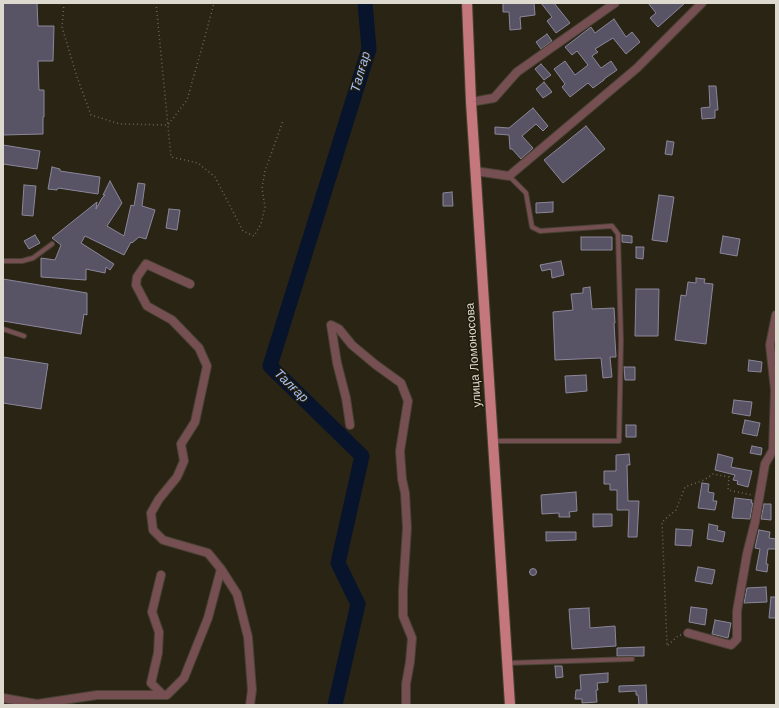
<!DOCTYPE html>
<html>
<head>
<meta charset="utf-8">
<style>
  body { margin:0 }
  #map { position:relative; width:779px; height:708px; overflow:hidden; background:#2a2414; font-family:Helvetica,sans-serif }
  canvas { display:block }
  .frame { position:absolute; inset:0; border:4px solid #ddd9ce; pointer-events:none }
</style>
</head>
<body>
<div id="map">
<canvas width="779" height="708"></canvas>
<div class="frame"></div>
</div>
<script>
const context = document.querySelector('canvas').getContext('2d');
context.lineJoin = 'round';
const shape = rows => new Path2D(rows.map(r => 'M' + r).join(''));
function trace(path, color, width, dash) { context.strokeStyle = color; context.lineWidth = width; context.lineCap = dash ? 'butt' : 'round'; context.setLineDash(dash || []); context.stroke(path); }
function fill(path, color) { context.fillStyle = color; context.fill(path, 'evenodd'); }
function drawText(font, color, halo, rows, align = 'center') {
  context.font = font + ' Helvetica,sans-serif'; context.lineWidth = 3; context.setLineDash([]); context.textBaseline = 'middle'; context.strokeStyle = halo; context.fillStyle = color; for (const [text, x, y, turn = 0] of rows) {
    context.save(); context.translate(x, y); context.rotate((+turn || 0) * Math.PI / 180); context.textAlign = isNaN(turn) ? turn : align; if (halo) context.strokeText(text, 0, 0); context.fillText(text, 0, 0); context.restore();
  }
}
const river = shape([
  [335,705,358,604,338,563,362,456,270,366,369,49,365,3]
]);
const building = shape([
  [3,3,37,3,38,26,54,26,53,61,38,61,39,90,44,90,44,117,43,117,43,134,3,135,3,3],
  [503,3,534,3,535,15,520,17,521,29,510,30,509,12,503,12,503,3],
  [541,3,554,3,570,23,556,33,547,21,552,17,541,3],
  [648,3,685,3,658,27,650,18,656,13,648,3],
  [614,19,626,37,632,32,640,42,626,54,613,38,595,49,598,52,592,56,601,68,611,61,617,70,604,79,604,80,593,88,588,83,570,97,562,87,565,84,554,69,565,61,575,75,588,65,577,51,572,55,565,47,591,27,595,33,614,19],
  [547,34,552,41,541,49,536,42,547,34],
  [541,64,551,75,544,80,535,69,541,64],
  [544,82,552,92,543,98,536,89,544,82],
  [709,86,716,86,718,110,715,110,715,118,702,119,701,108,710,107,709,86],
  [533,108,548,126,543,131,536,124,522,136,533,148,521,159,512,149,510,149,509,135,495,134,495,127,509,128,533,108],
  [586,126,605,149,563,183,544,160,586,126],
  [667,141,674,142,672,155,665,154,667,141],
  [3,145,40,151,37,169,3,164,3,145],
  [52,167,60,169,60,171,100,177,98,194,58,188,57,190,48,189,52,167],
  [110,181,122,203,107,226,124,236,131,205,134,206,138,183,145,184,142,206,155,210,146,239,139,237,132,243,131,242,124,255,85,236,81,243,114,264,110,270,106,267,105,273,86,269,86,280,41,277,41,258,55,260,61,245,52,238,97,202,96,209,102,198,105,195,103,195,110,181],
  [24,185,36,186,33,216,22,215,24,185],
  [452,192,453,206,443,206,443,193,452,192],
  [659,195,674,197,667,242,652,240,659,195],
  [553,202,553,212,536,213,536,203,553,202],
  [169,209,180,210,177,230,166,228,169,209],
  [35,235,40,243,29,249,24,241,35,235],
  [622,235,632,236,632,243,622,242,622,235],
  [723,236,740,239,737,256,720,253,723,236],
  [581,237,612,237,612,250,581,250,581,237],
  [636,247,644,247,643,259,636,258,636,247],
  [561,261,564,275,552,278,551,269,542,271,540,265,561,261],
  [696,278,705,279,704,283,713,284,706,344,675,340,681,295,686,296,688,282,696,283,696,278],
  [3,279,87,293,87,315,84,314,81,334,3,321,3,279],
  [590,287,592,309,614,308,615,323,614,323,616,357,610,357,612,377,603,378,601,358,555,360,553,312,573,310,571,294,583,293,583,288,590,287],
  [636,289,659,289,658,336,635,336,636,289],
  [3,357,48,364,41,409,3,403,3,357],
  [749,360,762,362,761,372,748,371,749,360],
  [624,367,635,367,635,380,625,380,624,367],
  [586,375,587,391,566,393,565,376,586,375],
  [734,400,752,402,750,416,732,413,734,400],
  [745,420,760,423,757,436,742,433,745,420],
  [626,425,636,425,636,437,626,437,626,425],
  [752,446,762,448,761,455,750,453,752,446],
  [629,454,630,465,627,465,628,501,639,501,637,537,628,537,629,510,617,510,617,490,610,490,610,484,604,484,604,471,616,471,616,455,629,454],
  [718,454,733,458,731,467,752,471,748,487,737,484,738,481,733,480,735,475,715,470,718,454],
  [702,483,709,484,708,492,714,493,713,501,717,501,715,510,698,508,702,483],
  [576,492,577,511,569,512,570,517,559,517,559,513,542,514,541,495,576,492],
  [735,498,752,500,751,503,753,503,750,519,732,518,735,498],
  [764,504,771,504,771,520,761,519,764,504],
  [593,514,612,514,612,526,593,527,593,514],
  [709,524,718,526,717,530,725,532,723,542,707,539,709,524],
  [676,529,693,530,691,546,675,545,676,529],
  [759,530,770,532,769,538,776,539,776,549,768,549,766,564,768,564,767,572,756,570,760,549,755,548,759,530],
  [546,532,576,532,576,540,546,541,546,532],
  [698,567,715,570,712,584,695,581,698,567],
  '529.5 572a3.5 3.5 0 1 1 7 0a3.5 3.5 0 1 1-7 0Z',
  [766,587,767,602,744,603,747,588,766,587],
  [771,597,776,597,776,618,769,618,771,597],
  [691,607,707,609,705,625,689,622,691,607],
  [589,608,590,628,615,626,616,646,572,649,569,609,589,608],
  [715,620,731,623,728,638,712,634,715,620],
  [644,647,644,656,617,656,617,648,644,647],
  [555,666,562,666,563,677,556,678,555,666],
  [608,673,608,682,597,683,598,690,596,690,597,702,582,703,582,699,575,699,576,690,581,690,580,675,608,673],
  [646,685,647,705,639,705,638,695,636,695,636,691,619,692,619,686,646,685]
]);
const path = shape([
  [64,3,62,27,77,77,91,115,120,124,168,125,187,100,203,44,214,3],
  [156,3,171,157,198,163,215,177,243,231,254,236,261,224,265,207,262,188,265,171,283,121],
  [681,635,679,635,667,646,662,522,676,510,685,487,704,480,713,474,729,477,728,490,752,495]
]);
const lane = shape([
  [3,261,22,261,33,258,52,244],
  [3,329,24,336],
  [493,441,619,441,621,340,618,234,612,226,540,231,532,227,526,193,509,176],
  [508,663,632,659]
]);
const street = shape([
  [471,102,494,98,517,72,615,3],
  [475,171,509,176,637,68,702,3],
  [190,284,146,264,137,277,136,285,147,306,172,320,199,348,207,366,195,422,181,444,184,461,177,477,159,499,151,513,153,530,163,540,208,553,221,569],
  [350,425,346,398,337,363,331,325,339,329,352,345,376,365,401,383,408,401,400,451,402,479,405,493,407,528,403,590,403,616,412,638,410,662,406,684,406,705],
  [161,575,152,612,159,632,158,653,151,683,163,695],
  [688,633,731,645,737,639,737,611,747,554,755,522,765,464,773,450,775,390,770,345,776,315],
  [3,698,37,704,97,695,167,695,184,678,208,618,221,569,237,594,248,637,252,690,250,705]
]);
const primary = shape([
  [467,3,471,102,510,705]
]);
const streetNames = [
  ["улица Ломоносова",474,355,-94]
];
const waterNames = [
  ["Талғар",361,72,-74],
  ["Талғар",291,386,44]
];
trace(river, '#07142c', 15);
fill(building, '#585466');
trace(building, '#8b879a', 1);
trace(lane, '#474132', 6);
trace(street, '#474132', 10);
trace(primary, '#474132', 12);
trace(path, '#6d6759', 1.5, [1, 3]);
trace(lane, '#754f52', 4);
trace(street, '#754f52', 8);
trace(primary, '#c4787e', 10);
drawText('12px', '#ddd9ce', '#211b0b', streetNames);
drawText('italic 13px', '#a1c0f6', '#211b0b', waterNames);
</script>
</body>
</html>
